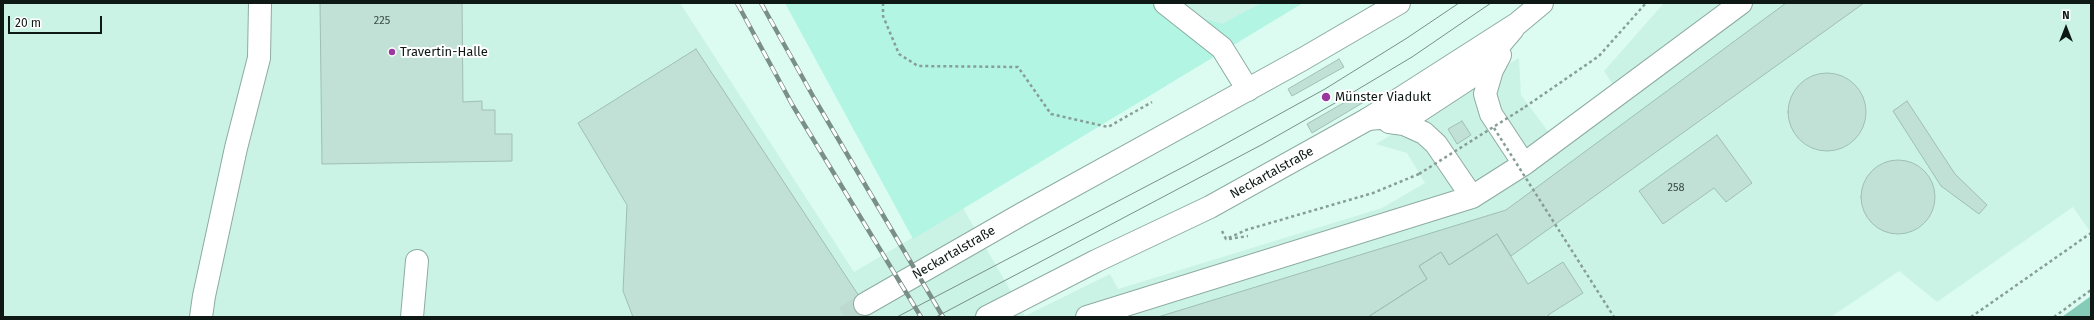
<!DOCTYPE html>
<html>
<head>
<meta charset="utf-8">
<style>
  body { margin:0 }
  #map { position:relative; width:2094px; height:320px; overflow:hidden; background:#dcfcf2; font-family:"Fira Sans",sans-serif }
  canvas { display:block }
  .frame { position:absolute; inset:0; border:4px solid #0e1916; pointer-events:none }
  .north { position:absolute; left:2046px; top:8px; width:40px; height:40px; -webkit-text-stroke:3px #fff; paint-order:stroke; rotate:0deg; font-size:11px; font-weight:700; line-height:16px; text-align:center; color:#0e1916 }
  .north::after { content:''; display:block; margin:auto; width:14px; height:18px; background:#0e1916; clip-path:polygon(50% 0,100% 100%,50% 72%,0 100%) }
  .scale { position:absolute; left:8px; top:16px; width:94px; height:18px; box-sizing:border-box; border:2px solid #0e1916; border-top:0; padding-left:5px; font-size:12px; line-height:14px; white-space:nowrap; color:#0e1916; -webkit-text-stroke:3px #fff; paint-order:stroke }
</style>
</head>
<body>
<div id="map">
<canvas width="2094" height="320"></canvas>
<div class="frame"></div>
<div class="north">N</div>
<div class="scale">20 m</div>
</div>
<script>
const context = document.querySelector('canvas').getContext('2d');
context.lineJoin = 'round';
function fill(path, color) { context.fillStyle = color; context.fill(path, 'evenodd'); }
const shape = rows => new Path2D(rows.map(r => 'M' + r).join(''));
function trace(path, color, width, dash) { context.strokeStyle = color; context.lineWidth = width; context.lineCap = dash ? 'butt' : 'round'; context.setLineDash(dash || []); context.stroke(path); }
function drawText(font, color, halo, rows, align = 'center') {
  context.font = font + ' "Fira Sans",sans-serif'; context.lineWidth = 4; context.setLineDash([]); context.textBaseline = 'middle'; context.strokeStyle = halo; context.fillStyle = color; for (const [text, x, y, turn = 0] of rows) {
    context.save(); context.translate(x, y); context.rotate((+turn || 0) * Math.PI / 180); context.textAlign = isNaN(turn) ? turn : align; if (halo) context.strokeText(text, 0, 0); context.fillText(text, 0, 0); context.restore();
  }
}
const built = shape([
  [3,3,680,3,854,272,963,208,1025,316,1110,274,1118,289,1382,208,1425,183,1407,153,1376,144,1519,58,1521,95,1550,134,1615,88,1604,71,1664,3,2091,3,2091,233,2073,207,1937,302,1899,271,1831,317,3,317],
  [1150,3,1261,3,1222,25]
]);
const green = shape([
  [785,3,1150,3,1222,24,1261,3,1303,3,913,239]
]);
const water = shape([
  [2091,296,2091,317,2062,317]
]);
const building = shape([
  [320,3,462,3,463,102,482,101,482,110,495,110,495,134,512,134,512,161,322,164,320,3],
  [1786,3,1864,3,1511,256,1497,234,1449,265,1441,252,1419,266,1427,279,1368,317,1158,317,1506,210,1786,3],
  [696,49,859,296,864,317,633,317,623,291,627,205,578,123,696,49],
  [1339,59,1344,67,1292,96,1288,89,1339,59],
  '1788 112a39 39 0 1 1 78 0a39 39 0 1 1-78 0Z',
  [1359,94,1364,102,1312,133,1307,124,1359,94],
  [1907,101,1955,174,1987,205,1979,214,1941,186,1893,111,1907,101],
  [1462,121,1471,135,1457,144,1448,129,1462,121],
  [1717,135,1752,183,1726,202,1714,188,1663,224,1639,191,1717,135],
  '1861 197a37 37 0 1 1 74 0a37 37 0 1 1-74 0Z',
  [1497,234,1528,284,1563,262,1583,293,1548,315,1549,317,1368,317,1427,279,1419,266,1441,252,1449,265,1497,234]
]);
const majorTunnel = shape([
  [845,317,865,304]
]);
const path = shape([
  [883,3,883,16,899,54,918,66,1018,67,1051,114,1108,127,1152,102],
  [1525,107,1599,56,1646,3],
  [1222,231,1226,239,1246,230,1373,193,1419,174],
  [1229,239,1248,236],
  [1971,317,2091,233],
  [2054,317,2091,290]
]);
const minor = shape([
  [1165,3,1222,48,1248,90],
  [1500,55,1492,70,1485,94,1491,114,1524,164],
  [1368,119,1413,115,1474,75,1513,29],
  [1389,122,1404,124,1424,133,1436,144,1472,197],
  [201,317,204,296,236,148,259,58,260,3],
  [412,317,417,261],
  [1087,317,1472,197,1524,164,1741,3]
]);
const major = shape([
  [865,304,1022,214,1303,59,1399,3],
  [987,317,1096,261,1210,207,1368,119,1518,23,1542,3]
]);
const tram = shape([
  [897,317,1187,165,1325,89,1407,38,1459,3],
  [936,317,1263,144,1335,103,1412,57,1491,3]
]);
const rail = shape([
  [737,3,793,106,921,317],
  [761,3,814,98,943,317]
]);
const pathBridge = shape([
  [1494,128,1614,317],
  [1419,174,1525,107]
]);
const markers = [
  [392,52,4,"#9a38a0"],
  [1326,97,5,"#9a38a0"]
];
const numberNames = [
  ["225",382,21],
  ["258",1676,188]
];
const poiNames = [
  ["Travertin-Halle",400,52],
  ["Münster Viadukt",1335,97]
];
const streetNames = [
  ["Neckartalstraße",1272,173,-29],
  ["Neckartalstraße",954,253,-30]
];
fill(built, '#caf3e6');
fill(green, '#b1f5e2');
fill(water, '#86cab8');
fill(building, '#c1e1d7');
trace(building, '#a0bfb6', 1);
trace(majorTunnel, '#bddad1', 22, [22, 11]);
trace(minor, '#8daba2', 24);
trace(major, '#8daba2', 24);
trace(path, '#879e97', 2.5, [3, 3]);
trace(minor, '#fff', 22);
trace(major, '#fff', 22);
trace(tram, '#798f88', 1);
trace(rail, '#798f88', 4.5);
trace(rail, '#fff', 3, [9]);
trace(pathBridge, '#879e97', 2.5, [3, 3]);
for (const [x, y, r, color] of markers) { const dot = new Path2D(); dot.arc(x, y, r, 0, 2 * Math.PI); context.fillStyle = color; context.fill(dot); trace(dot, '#fff', 1.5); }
drawText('11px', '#3b4b46', null, numberNames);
drawText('13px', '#0e1916', '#fff', poiNames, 'left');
drawText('13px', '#0e1916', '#fff', streetNames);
</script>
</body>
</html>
